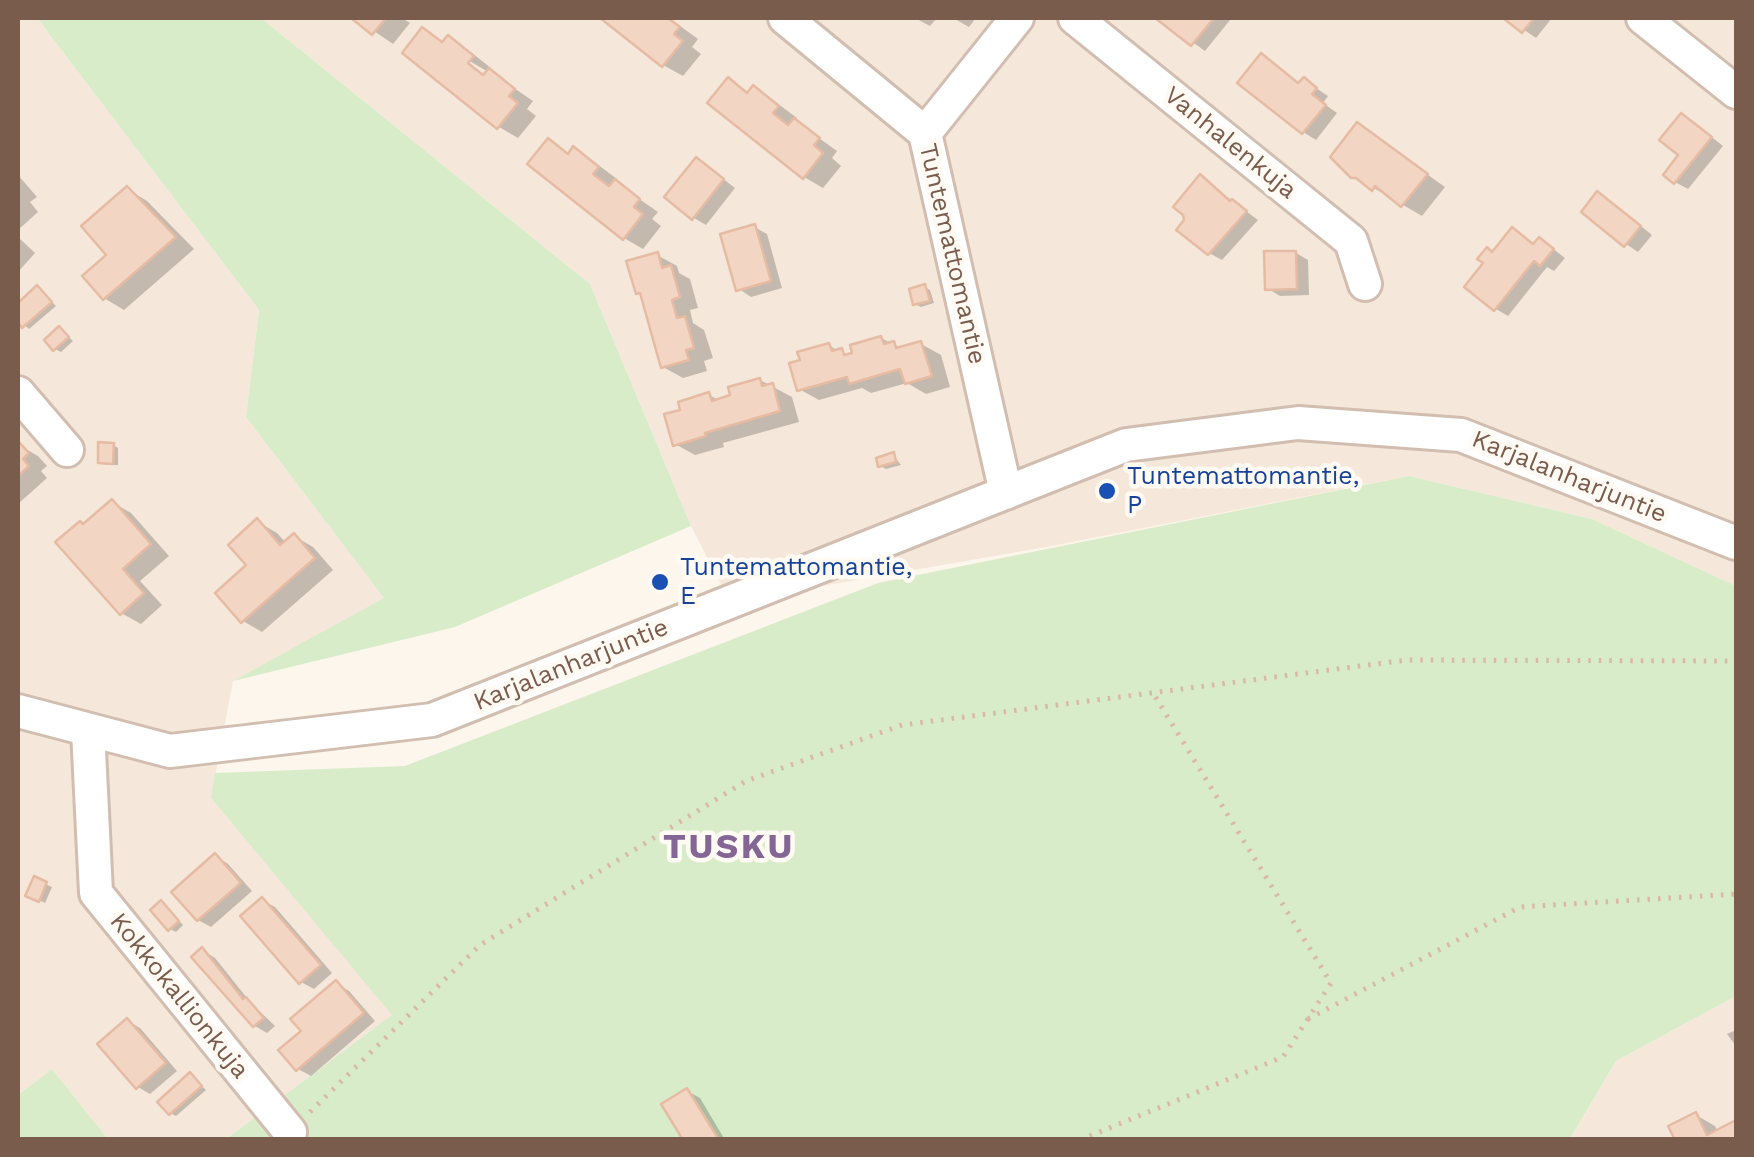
<!DOCTYPE html>
<html>
<head>
<meta charset="utf-8">
<style>
  body { margin:0 }
  #map { position:relative; width:1754px; height:1157px; overflow:hidden; background:#fdf6ec; font-family:"Work Sans",sans-serif }
  canvas { display:block }
  .frame { position:absolute; inset:0; border:20px solid #7a5c4d; pointer-events:none }
</style>
</head>
<body>
<div id="map">
<canvas width="1754" height="1157"></canvas>
<div class="frame"></div>
</div>
<script>
const context = document.querySelector('canvas').getContext('2d');
context.lineJoin = 'round';
function fill(path, color) { context.fillStyle = color; context.fill(path, 'evenodd'); }
const shape = rows => new Path2D(rows.map(r => 'M' + r).join(''));
function trace(path, color, width, dash) { context.strokeStyle = color; context.lineWidth = width; context.lineCap = dash ? 'butt' : 'round'; context.setLineDash(dash || []); context.stroke(path); }
function drawText(font, color, halo, rows, align = 'center') {
  context.font = font + ' "Work Sans",sans-serif'; context.lineWidth = 9; context.setLineDash([]); context.textBaseline = 'middle'; context.strokeStyle = halo; context.fillStyle = color; for (const [text, x, y, turn = 0] of rows) {
    context.save(); context.translate(x, y); context.rotate((+turn || 0) * Math.PI / 180); context.textAlign = isNaN(turn) ? turn : align; if (halo) context.strokeText(text, 0, 0); context.fillText(text, 0, 0); context.restore();
  }
}
const residential = shape([
  [18,18,37,18,259,310,246,417,385,599,233,681,211,798,393,1015,226,1139,108,1139,52,1069,18,1095],
  [261,18,1736,18,1736,586,1592,519,1409,476,1052,546,730,602,691,526,590,284],
  [1736,996,1736,1139,1570,1140,1616,1061]
]);
const green = shape([
  [37,18,261,18,590,284,691,526,455,627,233,681,384,598,246,417,259,310],
  [1409,476,1592,519,1736,586,1736,996,1616,1061,1570,1139,226,1139,392,1015,211,798,215,773,405,766,878,583],
  [52,1069,108,1139,18,1139,18,1095]
]);
const shadow = shape([
  [355,18,402,18,410,23,393,44],
  [604,18,669,18,698,39,692,47,701,54,683,76,663,65],
  [915,18,937,18,930,26],
  [953,18,976,18,969,27],
  [1159,18,1226,18,1230,20,1205,51],
  [1507,18,1552,18,1536,38],
  [423,30,445,43,449,38,468,50,491,68,489,71,533,101,527,109,536,116,518,138,499,127],
  [458,54,488,72,488,77,456,59],
  [1262,56,1300,85,1304,80,1328,96,1323,103,1337,113,1316,140,1303,132],
  [728,80,750,93,754,89,773,100,797,118,795,121,837,151,832,158,841,166,823,188,804,177],
  [1694,123,1723,146,1688,189,1675,182],
  [1358,125,1445,187,1422,216,1353,176],
  [548,141,570,154,574,149,593,161,617,179,615,182,658,212,652,219,661,226,643,249,624,238],
  [709,168,735,188,706,225,694,218],
  [18,175,37,197,30,202,38,212,18,230],
  [1200,177,1258,220,1222,260,1209,253,1187,221],
  [127,189,147,201,194,249,124,310,104,298],
  [1610,201,1652,235,1638,252,1626,244],
  [754,227,767,234,782,288,751,297,739,289],
  [1513,230,1535,245,1552,248,1565,258,1554,271,1547,267,1508,316,1496,309,1493,254],
  [18,237,35,253,18,272],
  [1296,253,1308,260,1309,295,1280,296,1267,288],
  [657,255,677,266,679,273,690,279,698,308,690,310,693,323,704,330,713,358,704,361,707,371,683,378,663,367,643,295,638,292],
  [925,287,930,290,934,303,921,307,915,304],
  [37,288,56,306,29,329,18,319,18,306],
  [60,329,73,341,61,352,55,349],
  [881,338,903,349,921,344,941,355,950,387,926,394,907,383,871,393,862,388,819,400,799,389,829,346,851,356],
  [760,380,792,397,799,422,723,443,724,447,695,455,675,444,683,411,709,395,720,401],
  [19,445,38,456,47,466,41,471,47,478,18,504],
  [113,445,118,448,118,465,106,465,100,462],
  [893,455,901,465,886,469,880,466],
  [112,502,131,513,169,556,140,581,162,605,141,624,121,613,85,526],
  [258,522,277,533,286,543,294,536,313,547,333,570,262,632,243,621],
  [216,856,228,864,252,891,211,927,198,920],
  [35,880,52,887,45,903,29,895],
  [262,900,275,907,332,973,314,989,301,982],
  [162,903,183,925,176,932,170,929],
  [202,950,215,958,251,1003,275,1026,267,1033,255,1026],
  [336,983,349,991,375,1021,311,1076,298,1069,304,1031],
  [128,1021,140,1028,177,1071,150,1094,138,1087],
  [1736,1030,1736,1046,1727,1034],
  [190,1075,206,1090,176,1116,170,1113],
  [687,1091,700,1098,725,1140,686,1140],
  [1696,1115,1715,1126,1718,1132,1736,1123,1736,1140,1678,1140]
]);
const building = shape([
  [351,18,386,18,372,35,351,18],
  [600,18,668,18,680,27,674,34,683,41,662,67,600,18],
  [1155,18,1214,18,1191,46,1155,18],
  [1503,18,1534,18,1522,33,1503,18],
  [422,27,442,42,448,35,474,56,468,63,474,68,483,75,489,68,515,89,509,96,518,103,497,129,402,53,422,27],
  [1261,53,1298,83,1304,77,1317,88,1312,94,1326,105,1302,134,1237,83,1261,53],
  [728,77,747,93,753,85,779,106,773,113,788,125,794,118,820,138,814,145,823,153,803,179,707,103,728,77],
  [1681,113,1712,137,1674,184,1663,175,1678,155,1659,140,1681,113],
  [1357,122,1428,174,1401,207,1375,186,1372,191,1356,178,1351,178,1330,157,1357,122],
  [548,138,568,154,573,146,599,167,593,174,609,186,615,179,640,199,634,207,643,214,623,240,527,164,548,138],
  [696,157,724,179,692,220,664,197,696,157],
  [1200,174,1230,201,1232,199,1247,211,1208,255,1176,230,1184,220,1183,215,1173,207,1200,174],
  [127,186,176,237,103,300,82,276,106,255,81,226,127,186],
  [1597,191,1641,226,1624,247,1581,212,1597,191],
  [755,224,771,281,736,291,720,234,755,224],
  [1512,227,1533,244,1539,237,1554,249,1540,266,1534,261,1494,311,1464,287,1483,263,1477,259,1487,247,1492,252,1512,227],
  [1264,251,1296,251,1297,289,1265,290,1264,251],
  [658,252,662,268,671,265,680,297,672,300,677,318,685,316,694,348,686,350,689,360,661,368,640,293,636,294,626,261,658,252],
  [925,284,930,301,913,305,909,289,925,284],
  [37,285,52,302,22,328,18,322,18,303,37,285],
  [59,326,69,337,53,351,44,340,59,326],
  [881,336,884,344,894,341,896,348,921,341,932,376,905,384,900,369,849,384,847,377,797,391,789,363,800,360,797,352,829,343,832,351,842,348,844,355,852,353,850,345,881,336],
  [760,378,762,386,773,383,780,411,705,433,706,436,673,446,664,414,680,410,678,402,709,392,712,401,730,395,728,387,760,378],
  [19,442,29,453,23,459,29,466,18,476,19,442],
  [98,442,114,443,113,464,98,463,98,442],
  [894,452,896,462,878,467,876,458,894,452],
  [112,499,151,544,123,569,144,593,120,615,55,542,80,521,83,524,112,499],
  [257,518,280,545,294,533,315,558,241,623,215,593,246,565,228,545,257,518],
  [215,853,241,883,197,921,171,892,215,853],
  [34,876,47,882,39,902,25,896,34,876],
  [262,897,321,965,299,984,240,916,262,897],
  [161,900,179,921,168,931,150,910,161,900],
  [202,947,243,999,246,997,264,1018,253,1027,191,957,202,947],
  [336,980,364,1013,296,1071,278,1050,301,1031,290,1019,336,980],
  [127,1018,166,1063,136,1089,97,1044,127,1018],
  [190,1072,202,1086,169,1115,157,1102,190,1072],
  [687,1088,719,1140,683,1140,661,1104,687,1088],
  [1696,1112,1707,1135,1736,1120,1736,1140,1675,1140,1668,1126,1696,1112]
]);
const path = shape([
  [1308,1019,1520,907,1736,894],
  [310,1112,480,945,746,781,902,725,1407,660,1736,661],
  [1080,1140,1283,1057,1331,983,1153,693]
]);
const minor = shape([
  [785,18,925,133,1006,493],
  [1075,18,1351,241,1365,284],
  [1643,18,1736,92],
  [925,133,1017,18],
  [18,393,67,450],
  [18,711,170,751,432,720,1126,445,1298,423,1461,435,1736,543],
  [88,730,96,893,290,1132]
]);
const markers = [
  [1107,491,10,"#1a4fb4"],
  [660,582,10,"#1a4fb4"]
];
const streetNames = [
  ["Vanhalenkuja",1230,143,39],
  ["Tuntemattomantie",952,254,77],
  ["Karjalanharjuntie",1569,477,22],
  ["Karjalanharjuntie",571,665,-22],
  ["Kokkokallionkuja",179,996,51]
];
const transitNames = [
  ["Tuntemattomantie,",1127,477],
  ["P",1127,506],
  ["Tuntemattomantie,",680,568],
  ["E",680,597]
];
const districtNames = [
  ["TUSKU",729,848]
];
fill(residential, '#f5e8da');
fill(green, '#d8ecc9');
fill(shadow, '#0003');
fill(building, '#f3d5c3');
trace(building, '#e6bba3', 2.5);
trace(minor, '#d1beb0', 38);
trace(path, '#d9b8a5', 5, [2.5, 8]);
trace(minor, '#fff', 32);
for (const [x, y, r, color] of markers) { const dot = new Path2D(); dot.arc(x, y, r, 0, 2 * Math.PI); context.fillStyle = color; context.fill(dot); trace(dot, '#fffaf3', 4); }
drawText('25px', '#7a5c4d', '#fffaf3', streetNames);
drawText('25px', '#164399', '#fffaf3', transitNames, 'left');
context.letterSpacing = '2.5px';
drawText('bold 35px', '#846695', '#fffaf3', districtNames);
context.letterSpacing = '0px';
</script>
</body>
</html>
